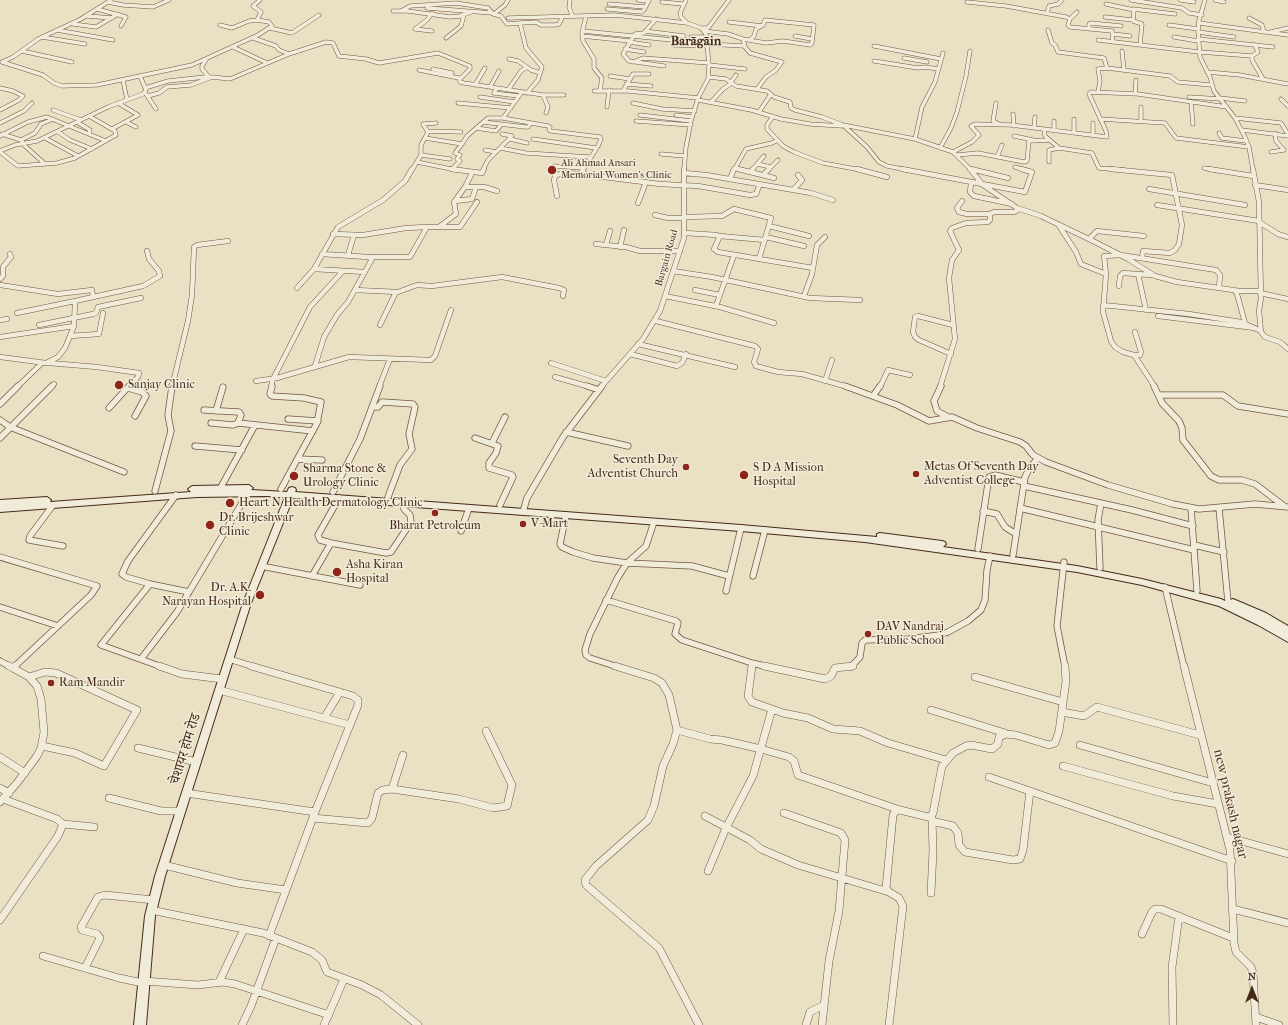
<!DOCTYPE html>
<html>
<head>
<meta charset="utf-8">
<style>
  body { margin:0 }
  #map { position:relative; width:1288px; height:1025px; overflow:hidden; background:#eae1c5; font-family:"IM FELL French Canon",serif }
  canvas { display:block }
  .north { position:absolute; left:1232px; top:969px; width:40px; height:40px; -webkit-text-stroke:3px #f1ecd9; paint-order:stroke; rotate:0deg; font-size:11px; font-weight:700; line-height:16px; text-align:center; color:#47291a }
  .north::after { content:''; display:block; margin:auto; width:14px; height:18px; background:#47291a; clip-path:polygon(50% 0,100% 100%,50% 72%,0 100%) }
</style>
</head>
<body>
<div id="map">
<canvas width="1288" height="1025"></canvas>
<div class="north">N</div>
</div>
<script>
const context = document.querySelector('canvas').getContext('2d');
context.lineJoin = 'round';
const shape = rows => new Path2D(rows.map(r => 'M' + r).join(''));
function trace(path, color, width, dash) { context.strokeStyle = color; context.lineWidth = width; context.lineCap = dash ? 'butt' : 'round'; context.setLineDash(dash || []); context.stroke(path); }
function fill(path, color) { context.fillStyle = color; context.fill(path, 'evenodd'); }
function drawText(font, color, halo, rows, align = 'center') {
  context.font = font + ' "IM FELL French Canon","Noto Serif Devanagari",serif'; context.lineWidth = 3; context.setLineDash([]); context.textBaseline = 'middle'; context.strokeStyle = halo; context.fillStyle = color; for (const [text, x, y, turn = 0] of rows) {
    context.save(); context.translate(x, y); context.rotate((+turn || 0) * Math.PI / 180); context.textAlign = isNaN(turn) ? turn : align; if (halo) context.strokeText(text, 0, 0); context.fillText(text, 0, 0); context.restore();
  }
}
const streetFar3 = shape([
  [570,0,569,7,573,17],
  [638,0,649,1],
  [686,0,680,13,681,17,687,23],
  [1131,0,1182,8,1189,13,1202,15],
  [1180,0,1194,2],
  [1205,0,1199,20,1198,31,1200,57,1210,77,1214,91,1235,118,1245,137,1249,147,1253,170],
  [1215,0,1224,2],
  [108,2,123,5,153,7,169,0],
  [662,2,683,4],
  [967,2,1006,6,1066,17,1070,19,1068,25,1070,27,1112,31,1113,42],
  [609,4,645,7],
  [1106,4,1134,10,1133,21,1142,24,1140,45],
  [427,8,492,13],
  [97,9,126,17,121,26],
  [607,9,642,12],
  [1133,9,1175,14],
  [644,10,649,0],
  [393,11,408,11,450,17,460,16,471,12],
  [401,11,410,6,456,3,488,8,493,14,501,16,507,24,536,22,541,25,555,25,559,24,562,18],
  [432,13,427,20,415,29,432,31],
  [1047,13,1049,6,1058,4,1062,0],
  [494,14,505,5,508,0],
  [87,16,112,18],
  [586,16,582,33,583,41,594,59,594,68,602,78,600,90],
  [1105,17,1133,20],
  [508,18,615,15,687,23,701,28,706,34,709,65,708,79,698,98,691,121,686,147,684,170],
  [1249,18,1262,25,1264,32],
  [656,19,644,33,635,34,623,54,629,61,664,66],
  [1070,19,1077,12],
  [257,20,261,12,253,6,260,0],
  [729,22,762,26],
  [520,23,526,48,542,67,538,80,527,93],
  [1199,23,1288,35],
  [73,24,96,27,118,14],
  [1169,25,1198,29],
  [270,28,292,33,319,15],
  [701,28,708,28,729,0],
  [1089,29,1089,24,1091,23,1121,26],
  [57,30,113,40],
  [1048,30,1052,43,1055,45,1058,52,1104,58,1107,68,1170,76,1178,82,1211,85],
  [583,31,672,40],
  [645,31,684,36],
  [704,31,728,34,743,39,766,43,783,41,810,45,812,43,814,25,765,20,763,25,756,29,754,36,750,40],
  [1198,32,1234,37],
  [1271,32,1288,28],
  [1113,34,1130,36],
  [582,36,630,41],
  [795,36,812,39],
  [42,37,85,44],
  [691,37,707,37],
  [1174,37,1198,41],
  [253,38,276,46,279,50,289,54],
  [446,38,461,26,464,15],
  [743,39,745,47,750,53,782,62,776,70,766,77,757,89],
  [1198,39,1273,47],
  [1098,40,1199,52],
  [629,42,649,45],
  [708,44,744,46],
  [673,45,708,46],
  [1255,45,1258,52,1252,56,1252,60,1263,79],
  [874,46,941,59],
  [233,47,267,63],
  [625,49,644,52],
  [22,51,72,62],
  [1122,51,1124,70],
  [1200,52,1252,56],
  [904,58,927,62],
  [509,59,518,61,531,70,540,73],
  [206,60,202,66,202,69,209,77],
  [874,61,918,68,925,67,938,69],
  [2,62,43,75,54,83,62,86,97,85,192,65,258,35,272,26,269,22,257,20,249,21,232,28,220,25],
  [2,62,13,57,38,39,81,19,111,0],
  [633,62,643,58,709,63],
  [709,65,745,69],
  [433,69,452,73,451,76],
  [419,70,459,78,460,82,464,83,543,95,564,95],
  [1207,72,1240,75,1288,84],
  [610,76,630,79],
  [709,77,726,79,736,86,767,91,774,97,790,102,791,108,795,110,822,117,843,125,915,139,953,152,971,170],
  [123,80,127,100],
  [731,82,736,75],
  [626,84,651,86],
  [475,85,485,68],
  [490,87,499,71],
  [0,88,13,91,23,96,19,100,0,110],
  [145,88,168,81,205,77],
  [497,88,494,93,519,96],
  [508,90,521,71,527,67],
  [594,91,628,91,698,98],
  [623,91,633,74,649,74],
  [1098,92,1100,81,1098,69,1107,68],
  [146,94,156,109],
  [1135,94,1136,80],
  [543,95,548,107,546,113],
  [148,96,159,93,167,87,191,85,212,77,230,79,289,54,326,42,333,43,339,56,366,59,379,63,438,53,470,66,470,69,460,79],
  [480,97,515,102],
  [1189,97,1221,99],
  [1220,98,1245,101],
  [1281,99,1288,106],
  [698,100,751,110,781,119,810,124,842,126],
  [711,102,723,89,732,83],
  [1191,102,1193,124],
  [458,103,511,108],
  [633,103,662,109,695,111],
  [996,103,993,121,999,124],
  [607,107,609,90],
  [1141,107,1141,120],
  [53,110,81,120],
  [759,112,771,94],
  [1013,114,1014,126],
  [640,115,691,121],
  [676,115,692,117],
  [773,116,767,125,767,129,783,146,794,152,823,163,861,170],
  [503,118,522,92],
  [1235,118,1281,123,1288,134],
  [1074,119,1074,133],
  [1100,119,1165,123,1176,138,1249,147],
  [636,121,691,125],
  [1054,121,1054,131],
  [77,122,90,130,89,134],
  [126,122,136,127],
  [483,122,525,127,528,127,531,123],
  [0,123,24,111,32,103],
  [1093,123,1093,136],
  [843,125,867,147,879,162,887,166,907,170],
  [476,128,496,131,501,125],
  [1034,128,1035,117],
  [112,129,138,115,118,103],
  [1044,129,1045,136,1059,148,1092,153,1099,168,1124,170],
  [1242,130,1288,136],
  [428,131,461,132],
  [58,132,70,140,92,149],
  [1219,133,1222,138,1246,141],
  [2,134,21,140,25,146,45,164],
  [0,136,28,122,47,117,106,141],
  [1014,136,1033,140],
  [45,138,78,156],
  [425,138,462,144,455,153,460,155,457,159,460,161,452,169],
  [510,139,527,143],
  [533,139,596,148],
  [915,139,922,107,935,82,943,53],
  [21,140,35,133,41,124,53,119],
  [462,144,467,136,488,118,503,118,548,126,550,127,549,130,551,131,600,137,601,139,598,146,583,170],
  [500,148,526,153,589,157],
  [940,148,951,128,957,112,966,76,970,51],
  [485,150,496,152],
  [0,151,15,145,37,141,108,107,143,94,146,90,140,76],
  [0,152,18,166,57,163,75,158,116,135,115,131,89,116],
  [953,152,972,142,979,135,971,126,975,124,1011,125,1107,137,1106,131,1089,94,1091,92,1138,94,1227,107],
  [1271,152,1284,150,1276,141,1275,133],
  [661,154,685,156],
  [421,155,450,159],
  [957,155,978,153,1024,162,1027,161,1029,141,1049,140],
  [997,157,1002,145],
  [417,162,456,170],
  [1049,162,1049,150,1059,148],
  [757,164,771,167],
  [554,166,583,168],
  [1015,167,1025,170],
  [735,168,742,170],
  [1204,168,1215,170],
  [971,169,974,170],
  [412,170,421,155,421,145,428,132,423,124,436,123],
  [483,170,488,160,512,136,502,134],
  [734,170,746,149,772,143,778,140],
  [752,170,764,156],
  [768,170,778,160]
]);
const streetFar2 = shape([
  [451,169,482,173,484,169],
  [583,169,582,172,587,175,660,184,698,186,750,195,756,194,760,184],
  [738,169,774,178],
  [857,169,887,177],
  [902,169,1025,192,1032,172,1021,169],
  [970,169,983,185,1017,208,1041,216,1097,243,1128,259,1155,276,1177,282,1240,291,1260,291],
  [971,169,1008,178],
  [1110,169,1172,175,1182,225,1179,244,1175,250,1170,253,1143,251,1142,258],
  [1209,169,1253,176],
  [1253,169,1259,202,1261,298,1259,311,1261,332,1265,337,1280,342,1288,349],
  [750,172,753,169],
  [684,173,706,175,811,193,833,200],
  [763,175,769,169],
  [730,179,734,169],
  [971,183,970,192,974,196,1012,204],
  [1255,185,1288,190],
  [465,187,484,187,497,191],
  [1149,189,1245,205],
  [793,190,802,180,798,175],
  [557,196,554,180,555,176,562,173,584,174],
  [455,201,472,199,476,187],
  [962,201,957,208,959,212,967,214,990,214],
  [638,203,646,182],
  [1157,205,1259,221],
  [655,215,668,218,685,218],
  [685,217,722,216,734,209,771,218,759,259],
  [1259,222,1278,234,1288,237],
  [1058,224,1076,252,1081,264,1106,274],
  [769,226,809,236],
  [439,227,456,214,454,202,465,187,472,173],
  [685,233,717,235,719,238,714,249,718,252,813,268],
  [333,234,363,235,406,228,427,227],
  [719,236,765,240],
  [766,237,804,246],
  [1089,239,1097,231,1144,236],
  [596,244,626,247,640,251,680,251],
  [606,245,610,231],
  [620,247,624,230],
  [348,255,354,235],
  [371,257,410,257,427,227,460,227,477,202],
  [314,269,365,272],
  [673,271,712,277,810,298,860,300],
  [1138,274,1146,310],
  [0,279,3,276,3,267,11,257,10,254],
  [0,285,58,294,92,290,93,296],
  [1119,286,1120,276,1123,273,1151,275],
  [297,288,314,269,338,227,383,200,405,181,412,169],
  [355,290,398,292,417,285,432,286,502,277,559,288,564,290,563,296],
  [695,290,720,295],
  [1234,290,1237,294,1245,323],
  [1260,293,1288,299],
  [665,296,720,307,774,323],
  [804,296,812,274,817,245,825,237],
  [75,301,143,286,160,276,159,271,149,259,147,251],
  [1103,305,1189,314,1241,322,1261,331],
  [716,306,734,255],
  [1158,316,1255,328],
  [0,320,7,319],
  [656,321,755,346,758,349,754,362,756,366,778,372,802,374,848,387],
  [39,325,93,314,96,313,98,307,141,298],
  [380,325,396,292],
  [70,336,99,334,103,313],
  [0,337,74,326],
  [638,344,735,367],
  [630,354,677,366,682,363,686,354],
  [951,354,919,340,915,337,913,332,915,317,918,316,953,325],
  [1134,355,1140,355,1141,352,1135,332],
  [0,357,46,363,58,357,65,348,74,326,75,301,17,313],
  [49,363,97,367,139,373,138,377,128,387],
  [551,363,606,381],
  [315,366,324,337,337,315,348,302,372,259,368,257,322,254],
  [555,377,590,387],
  [256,381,277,378,349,357,431,360,435,356,451,310],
  [825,381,832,360],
  [17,387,42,363],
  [51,387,54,384],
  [172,387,188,321,192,295,194,247,197,245,228,241],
  [271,387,273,379,310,307,343,271],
  [379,387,390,359],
  [601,387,643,339,660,311,684,238,684,169],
  [880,387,888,370,910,375],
  [940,387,955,339,949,278,952,260,959,250,950,231,952,228,966,223,988,222,990,220,990,214,994,212,1014,212,1020,209],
  [1155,387,1134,355,1123,352,1115,347,1111,341,1103,312,1106,274,1104,256,1121,255,1216,270,1220,275,1219,288]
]);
const streetFar1 = shape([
  [272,386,270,394,272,396,304,398,321,402,317,423,281,489],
  [587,386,599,390],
  [845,386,897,405,929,421,952,417,977,428,1020,442,1026,446,1033,455,1046,462,1108,485,1173,504,1199,509,1255,504,1288,507],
  [941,386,934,401,937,411,948,417],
  [1154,386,1162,403,1179,421,1182,428,1183,440,1211,476,1219,480,1242,480,1255,484,1284,506],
  [128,388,142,392,146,396,135,416],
  [1159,395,1223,395,1238,406,1288,414],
  [873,396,880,386],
  [0,404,18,386],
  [372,407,378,407,382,402,413,404,415,407,409,434,412,449,400,465,388,497],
  [109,408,129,386],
  [204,410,239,412,241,415,238,423],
  [216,411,223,387],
  [288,419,318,421],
  [0,420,10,427,124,472],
  [211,423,233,425,238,423,313,431],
  [566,432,628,446],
  [0,438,52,386],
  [475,438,498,446,496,453,489,463,489,468,512,475,513,477,500,505],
  [492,443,505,417],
  [195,446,242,450],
  [298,459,322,460],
  [1024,486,1132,510,1193,526],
  [221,487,255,425],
  [155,491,171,431,168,415,172,386],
  [333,492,360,439,380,386],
  [176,495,128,561,122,574,126,577,150,584,189,592],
  [53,505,30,536,29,540,63,546],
  [1020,508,1194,550],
  [1191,508,1197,591],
  [1219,508,1228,602],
  [983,511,997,514,1005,527,1016,534],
  [523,512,527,498,563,437,602,386],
  [566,515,560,544,562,547,573,552,593,558,627,563,692,566,729,576],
  [461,531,469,508],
  [331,543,386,553,391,552,411,522,410,515,404,509,403,503],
  [1194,545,1224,552],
  [978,549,989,477,995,475,1024,482],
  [1013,555,1025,477,1029,469,1038,458],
  [0,557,97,586,91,595,14,667],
  [1064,562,1057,626,1065,667],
  [261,566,360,585],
  [1100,568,1098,520,1101,503],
  [312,576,331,543,320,540,318,535,339,498],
  [753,576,765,530],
  [150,584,101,645,162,667],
  [1165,587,1184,667],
  [726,591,741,528],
  [606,600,676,621,678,623,675,634,682,640,752,663,769,667],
  [0,607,58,626],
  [141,659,177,612,248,493],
  [229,659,255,667],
  [0,661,11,667],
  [618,667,590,658,586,655,585,650,590,634,618,577,627,563,646,546,654,522],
  [752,667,752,663],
  [851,667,860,657,862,643,865,640,909,639,939,635,948,632,968,621,981,610,985,600,987,570,990,556]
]);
const street = shape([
  [9,666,13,668,15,666],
  [159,666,182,674,222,679],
  [251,666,353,696,358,700,358,705,315,812,269,936],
  [615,666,654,678,662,683,669,695,677,730,673,744,663,766,654,806,648,820,596,866,585,880,586,885,659,948,699,1025],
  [752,666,748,696,752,702,783,713,808,718,833,729,860,731,888,743,946,760],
  [764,666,825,679,831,676,835,668,853,666],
  [1184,666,1230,850,1234,943,1236,952,1251,967,1253,973,1256,1025],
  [29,677,45,672,56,673,137,710,104,766,75,753,42,746],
  [975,677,1063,702],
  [219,690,350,725],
  [931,710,1005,733],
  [1062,712,1084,716,1097,707,1200,735],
  [324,718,340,692],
  [677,730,710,739,722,740,761,749,789,757,794,761,798,775,900,810],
  [1080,745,1213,783],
  [138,748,196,762],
  [0,757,25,773],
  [1063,766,1173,796,1218,804],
  [989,777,1232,861],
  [0,788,9,793],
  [392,789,403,755],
  [186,793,315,812],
  [109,798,161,811,181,811],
  [0,802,17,783,37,756,41,748,44,732,41,699,37,686,29,677,13,668],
  [784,813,841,833,845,840,839,911,829,961,822,1025],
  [705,816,750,840,761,849,798,865,889,892],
  [313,818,368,823,372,818,378,793,383,790,392,789,459,799,493,808,507,806,512,785,486,731],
  [932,821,953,826,958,833,959,845,965,852,1013,860,1020,859,1023,850,1030,791],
  [63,824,94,827],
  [1227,837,1288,854],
  [164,865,237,883,286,890],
  [708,871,726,828,753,776,772,709],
  [931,893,933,851,932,819],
  [1233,909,1288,923],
  [151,910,263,933,312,952,322,960,327,972,362,985,381,995,418,1025],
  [0,920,58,836,63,824,57,819,3,799],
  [1142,934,1152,912,1155,909,1161,909,1233,938],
  [43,956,119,978,143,983],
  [85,968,100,938,97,934,82,930,81,927,98,897,105,895,154,900],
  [144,981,198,985,223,982,235,984,329,1015],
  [219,982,244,929],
  [1256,1017,1279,1025],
  [242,1025,251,1006,276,938],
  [324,1025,344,979],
  [806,1025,810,1012,824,1005],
  [889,1025,903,906,899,898,889,892,886,888,893,815,896,811,900,810,928,817,931,816,933,813,942,766,953,753,966,746,971,745,992,749,998,744,999,737,1006,734,1016,735,1049,745,1055,743,1059,731,1066,681,1065,666],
  [1173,1025,1172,967,1179,916]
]);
const secondary = shape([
  [249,485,253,488,251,490,287,492,289,488,292,487,295,488,296,490,295,492,741,525,877,537,877,534,880,533,942,541,945,542,946,544,943,547,1077,566,1142,579,1221,599,1229,603,1230,600,1233,599,1266,613,1288,626,1288,642,1258,625,1219,606,1142,585,1077,572,865,542,741,531,293,498,251,603,165,876,155,916,146,1025,134,1025,145,916,155,876,243,603,285,497,266,496,197,497,0,512,0,500,47,497,51,500,50,502,191,492,188,489,192,486,249,485]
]);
const markers = [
  [552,170,5,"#8f2418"],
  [119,385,5,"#8f2418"],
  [686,467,4,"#8f2418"],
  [916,474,4,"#8f2418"],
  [744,475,5,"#8f2418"],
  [294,476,5,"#8f2418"],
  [230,503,5,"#8f2418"],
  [435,513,4,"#8f2418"],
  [523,524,4,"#8f2418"],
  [210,525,5,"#8f2418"],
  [337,572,5,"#8f2418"],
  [260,595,5,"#8f2418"],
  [868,634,4,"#8f2418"],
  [51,683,4,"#8f2418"]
];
const farPoinames = [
  ["Ali Ahmad Ansari",561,164],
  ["Memorial Women's Clinic",561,176]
];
const farStreetnames = [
  ["Bargain Road",667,258,-74]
];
const poiNames = [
  ["Sanjay Clinic",128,385],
  ["Seventh Day",678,460,"right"],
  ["Adventist Church",678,474,"right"],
  ["Metas Of Seventh Day",924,467],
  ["Adventist College",924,481],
  ["S D A Mission",753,468],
  ["Hospital",753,482],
  ["Sharma Stone &",303,469],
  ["Urology Clinic",303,483],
  ["Heart N Health Dermatology Clinic",239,503],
  ["Dr. Brijeshwar",219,518],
  ["Clinic",219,532],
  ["V-Mart",531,524],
  ["Bharat Petroleum",435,526,"center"],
  ["Asha Kiran",346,565],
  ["Hospital",346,579],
  ["Dr. A.K.",251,588,"right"],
  ["Narayan Hospital",251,602,"right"],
  ["DAV Nandraj",876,627],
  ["Public School",876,641],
  ["Ram Mandir",59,683]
];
const farDistrictnames = [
  ["Barāgāin",696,42]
];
const nearStreetnames = [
  ["चेशायर होम रोड",186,749,-73],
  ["new prakash nagar",1230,804,77]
];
trace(streetFar3, '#705745', 4.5);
trace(streetFar2, '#705745', 5.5);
trace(streetFar1, '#705745', 7);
trace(street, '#705745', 8);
trace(secondary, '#47291a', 2);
trace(streetFar3, '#f1ecd9', 3.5);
trace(streetFar2, '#f1ecd9', 4.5);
trace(streetFar1, '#f1ecd9', 5.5);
trace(street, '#f1ecd9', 7);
fill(secondary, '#f1ecd9');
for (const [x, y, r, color] of markers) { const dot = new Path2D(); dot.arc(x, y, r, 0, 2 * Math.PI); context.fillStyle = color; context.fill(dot); trace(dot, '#f1ecd9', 1.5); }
drawText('10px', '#47291a', '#f1ecd9', farPoinames, 'left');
drawText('10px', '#47291a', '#f1ecd9', farStreetnames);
drawText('12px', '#47291a', '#f1ecd9', poiNames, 'left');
drawText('bold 13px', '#47291a', '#f1ecd9', farDistrictnames);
drawText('14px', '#47291a', '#f1ecd9', nearStreetnames);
</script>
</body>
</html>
